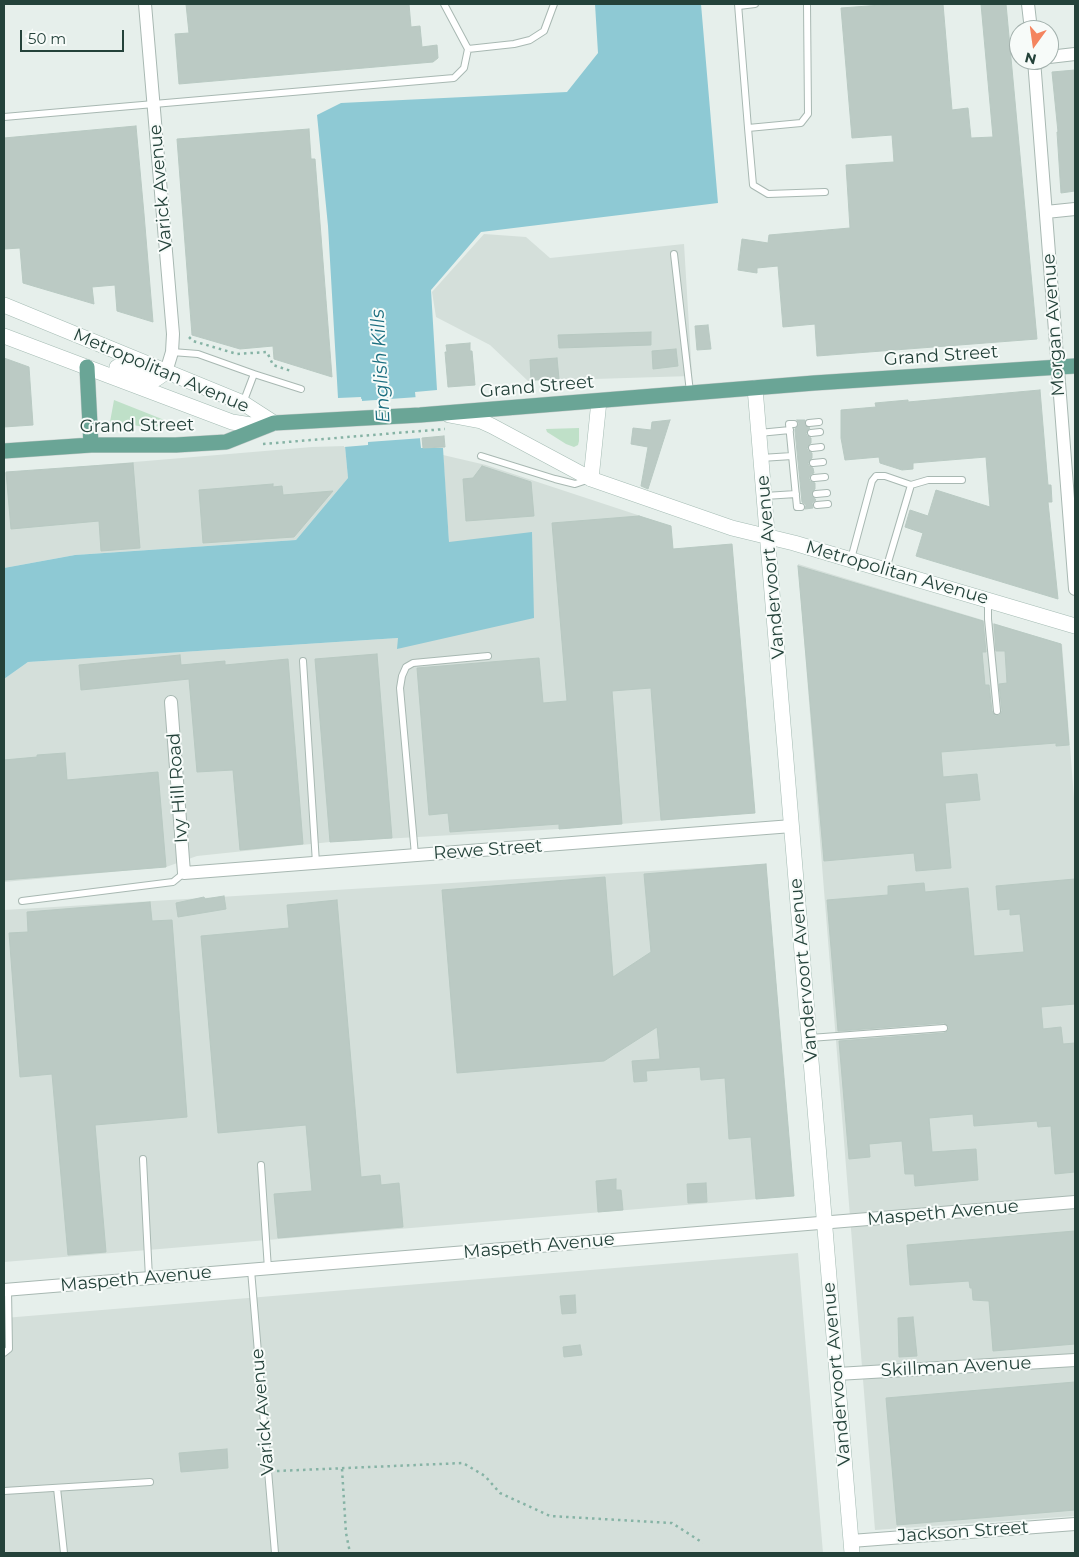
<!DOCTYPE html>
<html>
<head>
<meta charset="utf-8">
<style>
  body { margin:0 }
  #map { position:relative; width:1079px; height:1557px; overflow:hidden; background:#e6efeb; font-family:Montserrat,sans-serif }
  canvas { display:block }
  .frame { position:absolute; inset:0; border:5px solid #24423a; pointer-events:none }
  .north { position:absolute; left:1009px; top:20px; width:50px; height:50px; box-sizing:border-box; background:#f7fbf9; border:1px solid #a3b1ad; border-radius:50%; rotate:194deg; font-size:14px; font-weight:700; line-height:20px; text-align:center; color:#24423a }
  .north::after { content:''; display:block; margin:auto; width:18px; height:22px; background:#f4845f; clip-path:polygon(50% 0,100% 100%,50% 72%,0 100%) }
  .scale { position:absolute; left:20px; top:30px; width:104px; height:22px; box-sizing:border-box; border:2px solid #24423a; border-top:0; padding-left:6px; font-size:15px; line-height:18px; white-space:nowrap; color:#24423a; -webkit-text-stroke:4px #f7fbf9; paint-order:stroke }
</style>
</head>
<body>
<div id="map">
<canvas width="1079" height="1557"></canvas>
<div class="frame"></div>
<div class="north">N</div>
<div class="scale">50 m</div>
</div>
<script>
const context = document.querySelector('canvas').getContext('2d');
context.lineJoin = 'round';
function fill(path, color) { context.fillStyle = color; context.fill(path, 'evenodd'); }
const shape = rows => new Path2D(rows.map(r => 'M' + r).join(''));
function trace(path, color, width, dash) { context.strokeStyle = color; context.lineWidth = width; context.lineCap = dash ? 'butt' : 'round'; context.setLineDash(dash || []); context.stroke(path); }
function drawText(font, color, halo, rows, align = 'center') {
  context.font = font + ' Montserrat,sans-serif'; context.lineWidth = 4; context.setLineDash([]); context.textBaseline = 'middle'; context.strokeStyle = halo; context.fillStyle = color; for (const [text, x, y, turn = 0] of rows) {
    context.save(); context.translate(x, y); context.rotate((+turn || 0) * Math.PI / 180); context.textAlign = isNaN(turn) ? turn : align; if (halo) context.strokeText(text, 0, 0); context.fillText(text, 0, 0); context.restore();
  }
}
const built = shape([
  [484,234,526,237,550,258,684,244,692,376,528,381,490,345,436,317,432,292],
  [345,446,348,478,296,540,75,555,4,568,4,473,312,447],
  [443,455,486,465,671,526,673,549,732,544,755,813,559,829,330,842,197,856,166,867,4,882,4,679,28,662,398,638,398,649,449,542],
  [798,564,1062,644,1075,811,1075,1516,875,1530],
  [766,864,794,1196,4,1262,4,910],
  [798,1253,823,1553,4,1553,4,1318]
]);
const green = shape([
  [114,400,177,425,146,427,110,422],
  [579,428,579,441,578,445,574,447,566,444,547,432,546,429]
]);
const water = shape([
  [595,4,701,4,718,203,481,232,431,290,437,390,415,392,421,448,443,448,449,542,532,532,534,618,397,649,398,638,28,662,4,679,4,568,75,555,296,540,348,478,345,446,366,443,361,397,338,398,328,226,317,115,341,103,567,92,598,53]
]);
const pier = shape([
  [418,397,423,438,368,442,368,445,344,447,344,444,363,441,358,399,354,400,362,399,362,401]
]);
const building = shape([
  [186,4,409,4,411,27,420,26,422,47,437,45,438,58,433,62,179,84,175,34,189,33,186,4],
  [895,4,943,4,952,110,968,108,971,138,993,137,981,4,1006,4,1037,339,817,356,815,324,783,327,778,266,757,268,757,273,738,270,742,239,768,243,769,235,850,228,846,165,894,162,892,135,852,138,841,8,895,4],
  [1075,70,1075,191,1061,193,1057,132,1058,132,1052,72,1075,70],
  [136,126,144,214,153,322,117,311,115,285,92,287,94,304,23,283,20,248,4,249,4,138,136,126],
  [309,129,311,159,315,159,332,377,274,359,273,346,240,349,192,335,177,139,309,129],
  [708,325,711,349,697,350,695,326,708,325],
  [651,332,651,345,559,348,558,335,651,332],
  [470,343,470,351,472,351,475,385,448,387,445,352,447,352,446,345,470,343],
  [676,349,678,366,653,369,652,351,676,349],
  [4,358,29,367,33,425,4,427,4,358],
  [557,358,559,379,531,380,530,360,557,358],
  [1040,390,1048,485,1051,485,1052,502,1048,502,1058,599,916,556,923,533,905,527,910,510,928,516,936,490,990,507,986,457,913,463,913,469,902,470,880,463,879,457,845,460,841,438,841,410,876,407,875,403,908,400,908,402,1040,390],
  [670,420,648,489,641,486,648,447,631,444,633,428,651,430,652,422,670,420],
  [797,420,805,420,805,425,810,428,806,433,807,436,811,438,811,443,807,448,808,451,812,453,812,458,808,463,809,466,813,468,814,473,811,474,809,478,810,481,815,483,815,489,811,494,816,500,812,503,813,508,805,509,806,505,802,502,795,431,795,429,799,424,797,420],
  [444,436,445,447,423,448,422,438,444,436],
  [133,463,140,548,101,551,99,521,11,529,6,472,133,463],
  [482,466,531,482,534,516,466,521,463,479,473,478,482,466],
  [273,484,273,487,282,486,283,495,333,491,294,537,203,543,199,490,273,484],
  [639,516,671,526,673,549,732,544,755,813,661,820,651,688,612,691,622,824,559,829,559,824,450,832,448,813,429,815,417,668,539,658,543,703,567,701,552,523,639,516],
  [798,566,983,621,986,652,982,652,985,685,989,685,992,711,995,716,1000,715,1002,711,999,684,1007,683,1005,651,996,651,994,624,1061,644,1069,745,1056,746,1056,743,941,752,943,777,977,774,980,800,945,803,951,868,916,871,914,853,824,861,798,566],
  [377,654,392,838,330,842,315,659,377,654],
  [180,655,181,665,225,661,225,665,288,659,303,844,240,850,233,770,197,772,189,679,81,690,79,665,180,655],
  [65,753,67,780,158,772,166,867,4,880,4,760,37,757,37,755,65,753],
  [766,864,794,1196,756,1199,751,1137,729,1139,725,1078,701,1080,700,1067,646,1071,647,1081,634,1082,632,1061,660,1059,657,1027,604,1061,457,1073,442,890,605,877,613,977,651,952,644,874,766,864],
  [1075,879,1075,1004,1041,1007,1043,1029,1061,1027,1063,1044,1075,1043,1075,1172,1055,1174,1051,1126,1038,1127,1037,1121,974,1126,973,1114,929,1118,932,1152,976,1149,978,1180,915,1186,914,1174,905,1174,902,1141,869,1144,870,1157,849,1159,839,1041,944,1033,948,1031,949,1027,944,1023,838,1031,827,900,888,895,888,886,924,883,925,892,968,888,974,956,1024,952,1020,914,1010,915,1010,909,998,910,996,886,1075,879],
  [224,896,226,909,178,917,176,903,204,897,205,899,224,896],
  [337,900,361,1177,380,1175,381,1185,399,1183,403,1227,278,1238,274,1194,312,1191,306,1125,218,1133,201,936,289,928,287,905,337,900],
  [150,902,152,921,172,920,187,1117,95,1125,106,1252,68,1255,52,1074,20,1077,9,933,28,932,27,912,150,902],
  [616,1179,616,1190,621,1190,623,1210,598,1212,596,1181,616,1179],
  [706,1183,707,1202,688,1203,687,1184,706,1183],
  [1075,1231,1075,1344,993,1351,989,1301,973,1300,972,1288,970,1288,969,1281,910,1285,907,1245,1075,1231],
  [575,1295,576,1313,562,1314,560,1296,575,1295],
  [913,1317,917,1356,899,1357,898,1318,913,1317],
  [580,1345,582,1355,564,1357,563,1347,580,1345],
  [1075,1382,1075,1510,897,1525,886,1398,1075,1382],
  [227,1449,228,1468,181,1472,179,1453,227,1449]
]);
const path = shape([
  [189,337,193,341,237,354,267,352,273,365,291,371],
  [263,444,445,429],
  [342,1469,346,1533,350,1553],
  [277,1471,463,1463,485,1476,500,1493,550,1516,672,1523,703,1543]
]);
const lane = shape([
  [738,4,748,128],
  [807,4,808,114,801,123,748,128,753,185,768,194,825,192],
  [739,6,755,4],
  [468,49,514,44,530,40,544,31,554,4],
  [4,117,454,78,464,68,468,49,444,4],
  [674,254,690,392],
  [172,352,198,354,254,374,301,389],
  [243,403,254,374],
  [809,423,819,422],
  [794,424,789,424,797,507,801,507],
  [759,433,790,430],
  [811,433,820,432],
  [812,448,821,447],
  [481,456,555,479,575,484,587,480],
  [761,458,792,456],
  [813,463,823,462],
  [814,478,825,477],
  [911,485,928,480,962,480],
  [816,494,827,493],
  [765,496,796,494],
  [817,505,828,504],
  [851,559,872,481,876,476,885,476,911,485,886,569],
  [988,601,988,619,997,711],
  [303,661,316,863],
  [415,855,400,688,402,676,406,667,413,663,488,656],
  [22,901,173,882,184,873],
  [810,1038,944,1028],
  [143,1159,149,1278],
  [261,1165,268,1269],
  [251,1270,275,1553],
  [4,1353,9,1349,8,1290],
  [57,1488,64,1553],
  [4,1491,150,1482]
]);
const street = shape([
  [145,4,173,334,172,352,166,372],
  [1028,4,1031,30],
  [1049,57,1075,54],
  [1034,60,1075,589],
  [1046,212,1075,209],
  [171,702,184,873,792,826],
  [4,1290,1075,1202],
  [837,1374,1075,1360],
  [851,1541,1075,1524]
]);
const secondary = shape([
  [4,305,243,403,274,423],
  [4,336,232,422,251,425,270,424],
  [117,367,148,379,156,379,166,372],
  [755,388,852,1553],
  [449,415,481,421,492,426,591,479,732,528,794,543,1075,626],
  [591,479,599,401]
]);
const primary = shape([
  [87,367,91,445],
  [4,451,91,445,176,445,226,442,274,423,420,415,814,383,1075,366]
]);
const streetNames = [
  ["Varick Avenue",161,188,-95],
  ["Morgan Avenue",1054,325,-94],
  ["Grand Street",941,356,-4],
  ["Metropolitan Avenue",161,371,23],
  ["Grand Street",537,387,-5],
  ["Grand Street",137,426,-1],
  ["Vandervoort Avenue",771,567,-95],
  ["Metropolitan Avenue",897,573,16],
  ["Ivy Hill Road",178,788,-94],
  ["Rewe Street",488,850,-4],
  ["Vandervoort Avenue",804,970,-95],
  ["Maspeth Avenue",943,1213,-5],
  ["Maspeth Avenue",539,1246,-5],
  ["Maspeth Avenue",136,1279,-5],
  ["Skillman Avenue",956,1367,-3],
  ["Vandervoort Avenue",837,1374,-95],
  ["Varick Avenue",263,1412,-95],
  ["Jackson Street",963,1532,-4]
];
const waterNames = [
  ["English Kills",381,366,-93]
];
fill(built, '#d4dfda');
fill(green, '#bfe0c8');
fill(water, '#8ec9d4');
fill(pier, '#e6efeb');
fill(building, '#bbcac4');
trace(building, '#b8c9c2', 1);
trace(lane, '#a8b8b2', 8);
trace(street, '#a8b8b2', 14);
trace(secondary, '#a4bbb3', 16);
trace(primary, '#c2cac8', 16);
trace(path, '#86b3a5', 2.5, [2.5, 4]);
trace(lane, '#fff', 6);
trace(street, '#fff', 12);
trace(secondary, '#fff', 15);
trace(primary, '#6aa596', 15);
drawText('18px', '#24423a', '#f7fbf9', streetNames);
drawText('italic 19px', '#1c6f80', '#f7fbf9', waterNames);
</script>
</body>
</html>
